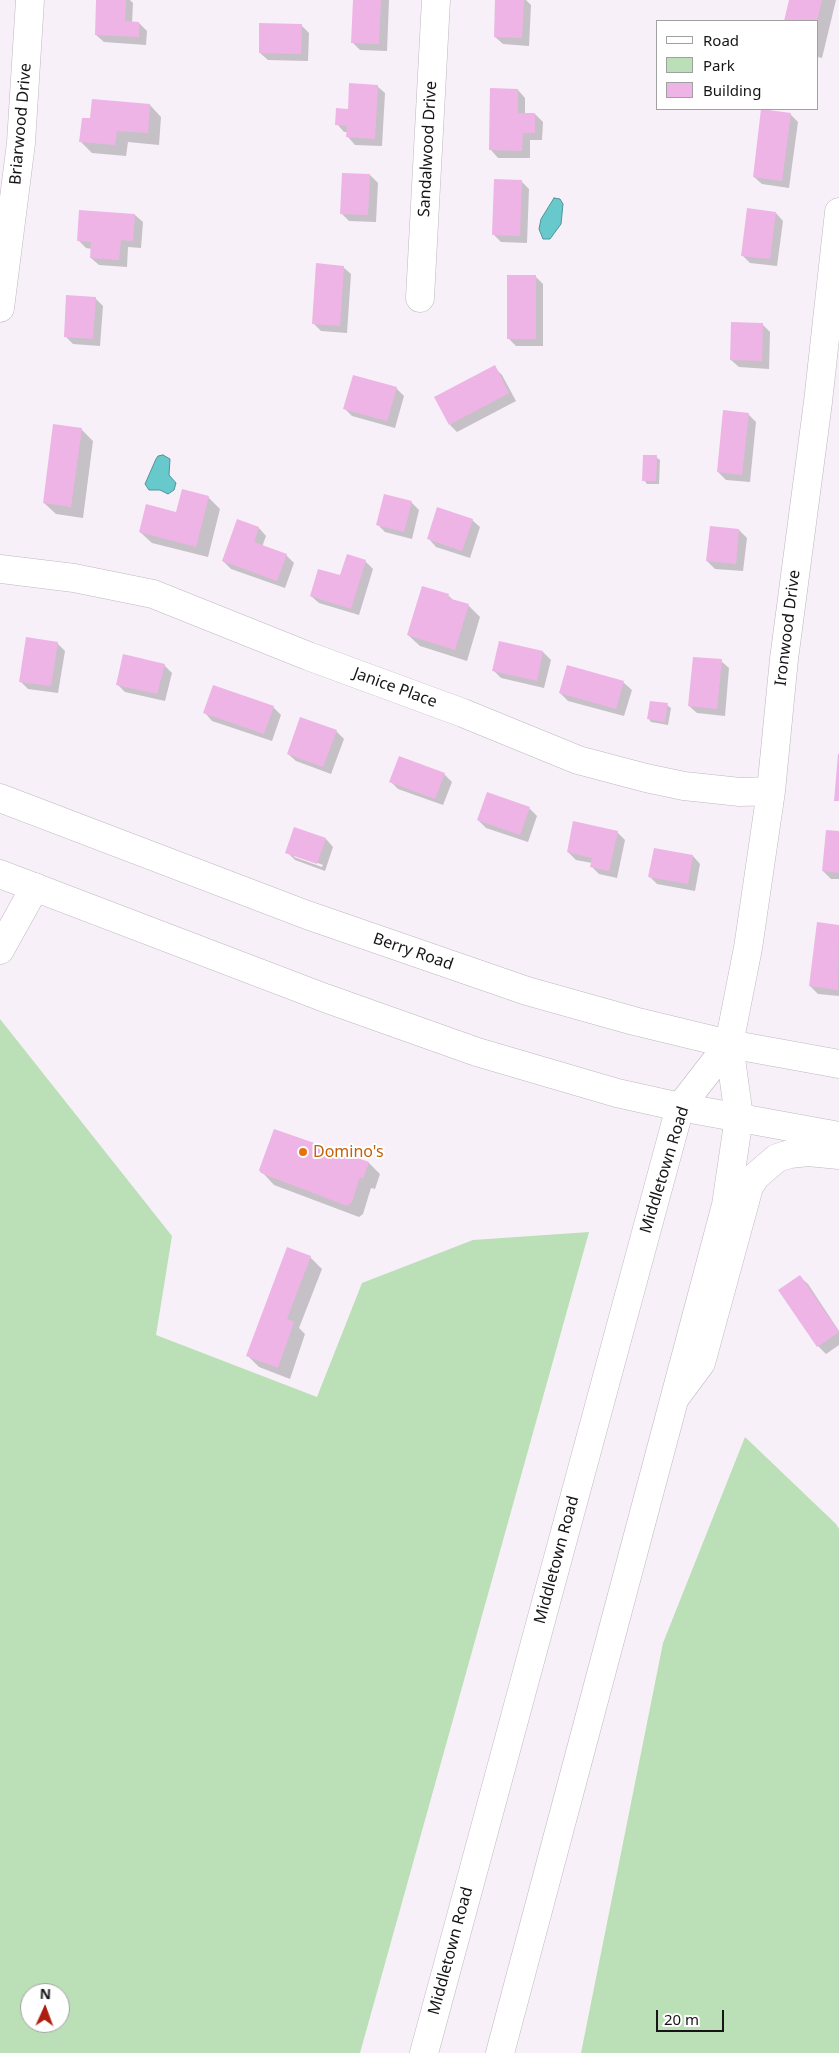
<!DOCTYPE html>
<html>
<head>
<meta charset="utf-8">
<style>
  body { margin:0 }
  #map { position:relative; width:839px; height:2053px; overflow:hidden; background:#f8f0f9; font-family:"Noto Sans",sans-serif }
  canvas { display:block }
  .legend { position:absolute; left:656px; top:20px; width:162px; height:90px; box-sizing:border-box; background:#fff; border:1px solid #a2a1a2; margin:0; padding:6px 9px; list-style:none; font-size:15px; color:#171417 }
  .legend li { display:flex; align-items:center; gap:10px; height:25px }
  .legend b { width:25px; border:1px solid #a2a1a2 }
  .north { position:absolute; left:20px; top:1983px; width:50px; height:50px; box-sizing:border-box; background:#fff; border:1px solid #a2a1a2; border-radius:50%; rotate:2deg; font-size:14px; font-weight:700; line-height:20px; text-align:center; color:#171417 }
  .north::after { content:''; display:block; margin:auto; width:18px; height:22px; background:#ad1e0e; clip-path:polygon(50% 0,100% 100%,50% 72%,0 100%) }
  .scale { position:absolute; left:656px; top:2010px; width:68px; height:22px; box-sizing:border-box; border:2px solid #171417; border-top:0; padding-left:6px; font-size:15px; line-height:18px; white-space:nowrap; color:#171417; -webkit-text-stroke:4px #fff; paint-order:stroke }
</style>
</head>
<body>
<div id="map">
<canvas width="839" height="2053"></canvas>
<ul class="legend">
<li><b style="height:6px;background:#fff"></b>Road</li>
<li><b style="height:14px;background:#bbdfb6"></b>Park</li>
<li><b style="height:14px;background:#eeb4e5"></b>Building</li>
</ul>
<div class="north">N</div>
<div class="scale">20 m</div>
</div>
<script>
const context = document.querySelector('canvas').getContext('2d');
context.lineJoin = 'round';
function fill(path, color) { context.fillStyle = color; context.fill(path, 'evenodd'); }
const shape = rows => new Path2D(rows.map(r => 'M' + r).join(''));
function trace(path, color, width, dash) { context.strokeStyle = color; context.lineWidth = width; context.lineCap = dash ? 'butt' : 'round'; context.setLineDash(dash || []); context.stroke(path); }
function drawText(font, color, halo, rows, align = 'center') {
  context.font = font + ' "Noto Sans",sans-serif'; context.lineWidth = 4; context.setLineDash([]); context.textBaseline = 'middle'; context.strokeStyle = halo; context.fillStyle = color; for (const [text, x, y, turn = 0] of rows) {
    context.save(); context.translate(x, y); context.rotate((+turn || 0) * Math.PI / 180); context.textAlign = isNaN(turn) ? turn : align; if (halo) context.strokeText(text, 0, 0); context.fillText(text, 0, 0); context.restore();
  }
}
const green = shape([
  [0,1019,172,1236,156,1335,317,1397,362,1283,473,1240,589,1232,360,2053,0,2053],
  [30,1993,60,1993,60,2023,30,2023],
  [745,1437,836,1524,839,1529,839,2053,581,2053,663,1643]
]);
const water = shape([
  [554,198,560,199,563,204,561,224,550,239,543,239,539,229,541,219,554,198],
  [163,455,170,459,169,475,176,483,174,490,168,494,160,490,149,490,145,484,156,459,158,456,163,455]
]);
const shadow = shape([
  [98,0,130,0,133,3,132,23,139,23,147,31,146,45,104,42,96,35],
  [354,0,389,0,387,51,360,50,352,42],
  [497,0,526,0,531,5,529,46,503,44,495,37],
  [790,0,836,0,822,58,818,57,818,21,785,21],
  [301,25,309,33,308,61,268,60,260,53],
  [377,86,385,93,382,146,355,145,348,137,348,132,344,132,337,124,349,110],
  [518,90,525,98,525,114,535,114,543,122,542,140,530,140,530,158,498,158,491,150],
  [150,105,161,117,159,145,128,142,126,156,92,153,81,142,91,120],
  [790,114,798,122,789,188,762,184,754,177],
  [370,175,378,183,376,222,349,221,341,213],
  [522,182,529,189,527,243,501,242,493,234],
  [776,213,783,221,777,266,750,263,742,255],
  [135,215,143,222,141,248,128,247,127,267,99,265,91,258,92,249,86,248,78,240],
  [343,267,351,274,347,333,321,331,313,323],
  [535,276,543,284,543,346,516,346,508,338],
  [95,298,103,306,100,346,73,344,65,336],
  [762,324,770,332,769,369,739,367,731,360],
  [494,367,502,375,516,401,457,432,450,425],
  [396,388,404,396,395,428,352,416,345,409],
  [748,414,756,422,750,482,726,480,718,472],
  [81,429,93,441,83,518,56,514,44,503],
  [656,457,660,460,659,484,647,484,644,480],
  [208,497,220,509,208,557,152,543,140,532],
  [411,502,419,510,412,539,385,532,377,524],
  [472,520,480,527,470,558,436,547,429,539],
  [259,528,266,536,262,547,286,555,294,563,285,588,231,569,223,561],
  [739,530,747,538,743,571,715,569,707,561],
  [365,561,373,569,359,615,319,603,311,596],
  [449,596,454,601,469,606,480,617,467,661,420,646,408,635],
  [57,643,65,651,58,693,28,689,20,681],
  [500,643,543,652,551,660,544,688,501,678,493,670],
  [721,661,729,668,725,716,697,713,689,706],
  [164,665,172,673,165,701,125,692,117,684],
  [568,666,624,683,632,690,624,716,568,701,560,693],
  [667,705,671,708,668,725,651,722,648,718],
  [273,707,281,715,272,741,212,721,205,713],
  [336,731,344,739,331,774,296,761,288,754],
  [444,774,452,782,443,805,398,789,390,781],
  [529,808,537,816,528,842,486,828,478,820],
  [617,832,625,840,617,878,599,874,592,867,592,863,576,860,568,852],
  [839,832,839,879,831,879,823,871],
  [326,839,333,847,325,871,295,860,287,852],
  [294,854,323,865,322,867,294,857],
  [693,856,700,864,695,891,657,884,649,876],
  [818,923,839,926,839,996,818,994,810,986],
  [369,1163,380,1174,375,1189,371,1188,363,1214,359,1217,274,1185,262,1172],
  [310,1257,322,1269,299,1328,305,1334,290,1379,259,1367,247,1355],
  [800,1277,808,1284,839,1331,839,1345,826,1354,818,1346]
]);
const building = shape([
  [96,0,126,0,125,21,139,22,139,37,95,35],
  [353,0,381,0,379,44,351,43],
  [495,0,524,0,522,38,494,37],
  [789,0,822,0,817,21,784,21],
  [259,23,302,24,301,54,259,53],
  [349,83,378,85,375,139,346,137,347,126,335,125,336,108,348,109],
  [490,88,518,89,518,113,535,113,535,133,523,133,522,151,489,150],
  [92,99,150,104,148,133,117,131,115,145,79,142,82,118,90,118],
  [761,109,791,113,782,181,753,177],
  [342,173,370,174,368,215,340,214],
  [494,179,522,180,520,236,492,235],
  [747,208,776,212,770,259,741,256],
  [79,210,135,214,133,241,121,240,119,260,90,258,91,242,77,241],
  [316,263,344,266,340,326,312,324],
  [507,275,536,275,536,339,507,339],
  [66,295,96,297,93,339,64,337],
  [731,322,763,323,762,361,730,360],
  [495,365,509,393,449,425,434,397],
  [353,375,397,387,387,421,343,409],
  [723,410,749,413,742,475,717,472],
  [53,424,82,428,71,507,43,503],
  [643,455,657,455,656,481,642,481],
  [182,489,209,496,196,547,139,532,146,504,176,512],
  [384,494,412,501,404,532,376,525],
  [437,507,473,519,462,551,427,539],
  [237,519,259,527,254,542,287,554,277,581,222,561],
  [710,526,739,529,736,564,706,561],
  [347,554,366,560,351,609,310,596,318,569,340,575],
  [422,586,449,594,448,598,469,604,455,650,407,635],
  [26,637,58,642,51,686,19,682],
  [499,641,543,651,537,681,492,671],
  [123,654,165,664,157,694,116,685],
  [693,657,722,659,717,709,688,706],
  [567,665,624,681,616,709,559,693],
  [213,685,274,706,264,734,203,713],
  [650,701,668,703,665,722,647,719],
  [300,717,337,730,323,767,287,754],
  [838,754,839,754,839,801,834,801],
  [399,756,445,773,435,799,389,782],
  [487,792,530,807,520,835,477,820],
  [573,821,618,831,609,871,590,867,592,858,567,852],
  [294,827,326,838,317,864,285,853],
  [826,830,839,831,839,873,822,871],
  [654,848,693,855,688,884,648,877],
  [817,922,839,925,838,990,809,986],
  [274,1129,369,1162,363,1179,360,1177,352,1202,347,1206,261,1173,259,1170],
  [287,1247,311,1256,287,1319,294,1322,278,1368,246,1356],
  [800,1275,839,1332,817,1347,778,1290]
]);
const minor = shape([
  [420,298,436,0],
  [0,308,21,143,30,0],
  [0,569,74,578,153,594,308,656,463,713,578,760,646,778,684,786,740,792,771,791],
  [0,950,35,887],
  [729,1044,748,948,771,791,784,659,818,402,839,212]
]);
const major = shape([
  [424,2053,680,1107,729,1044],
  [500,2053,726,1205,739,1117,729,1044]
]);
const highway = shape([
  [0,798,307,915,527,991,634,1021,729,1044,839,1064],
  [0,874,325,998,477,1052,617,1093,680,1107,839,1136],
  [675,1398,701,1363,749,1187,756,1176,777,1158,790,1154,808,1152,839,1155]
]);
const markers = [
  [303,1152,5,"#e8710a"]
];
const streetNames = [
  ["Briarwood Drive",21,124,-85],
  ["Sandalwood Drive",428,149,-87],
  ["Ironwood Drive",788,628,-83],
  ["Janice Place",395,688,20],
  ["Berry Road",413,952,19],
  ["Middletown Road",665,1170,-73],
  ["Middletown Road",557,1560,-75],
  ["Middletown Road",451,1951,-75]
];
const foodNames = [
  ["Domino's",313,1152]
];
fill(green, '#bbdfb6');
fill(water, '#68c9cc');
trace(water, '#509396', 1);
fill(shadow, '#0003');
fill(building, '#eeb4e5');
trace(minor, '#bfb7bf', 29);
trace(major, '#bfb7bf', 29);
trace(highway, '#bfb7bf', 29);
trace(minor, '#fff', 28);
trace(major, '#fff', 28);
trace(highway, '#fff', 28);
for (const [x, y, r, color] of markers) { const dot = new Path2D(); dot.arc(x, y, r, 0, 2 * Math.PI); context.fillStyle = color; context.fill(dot); trace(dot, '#fff', 2); }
drawText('16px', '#171417', '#fff', streetNames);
drawText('16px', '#c56008', '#fff', foodNames, 'left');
</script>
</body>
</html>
